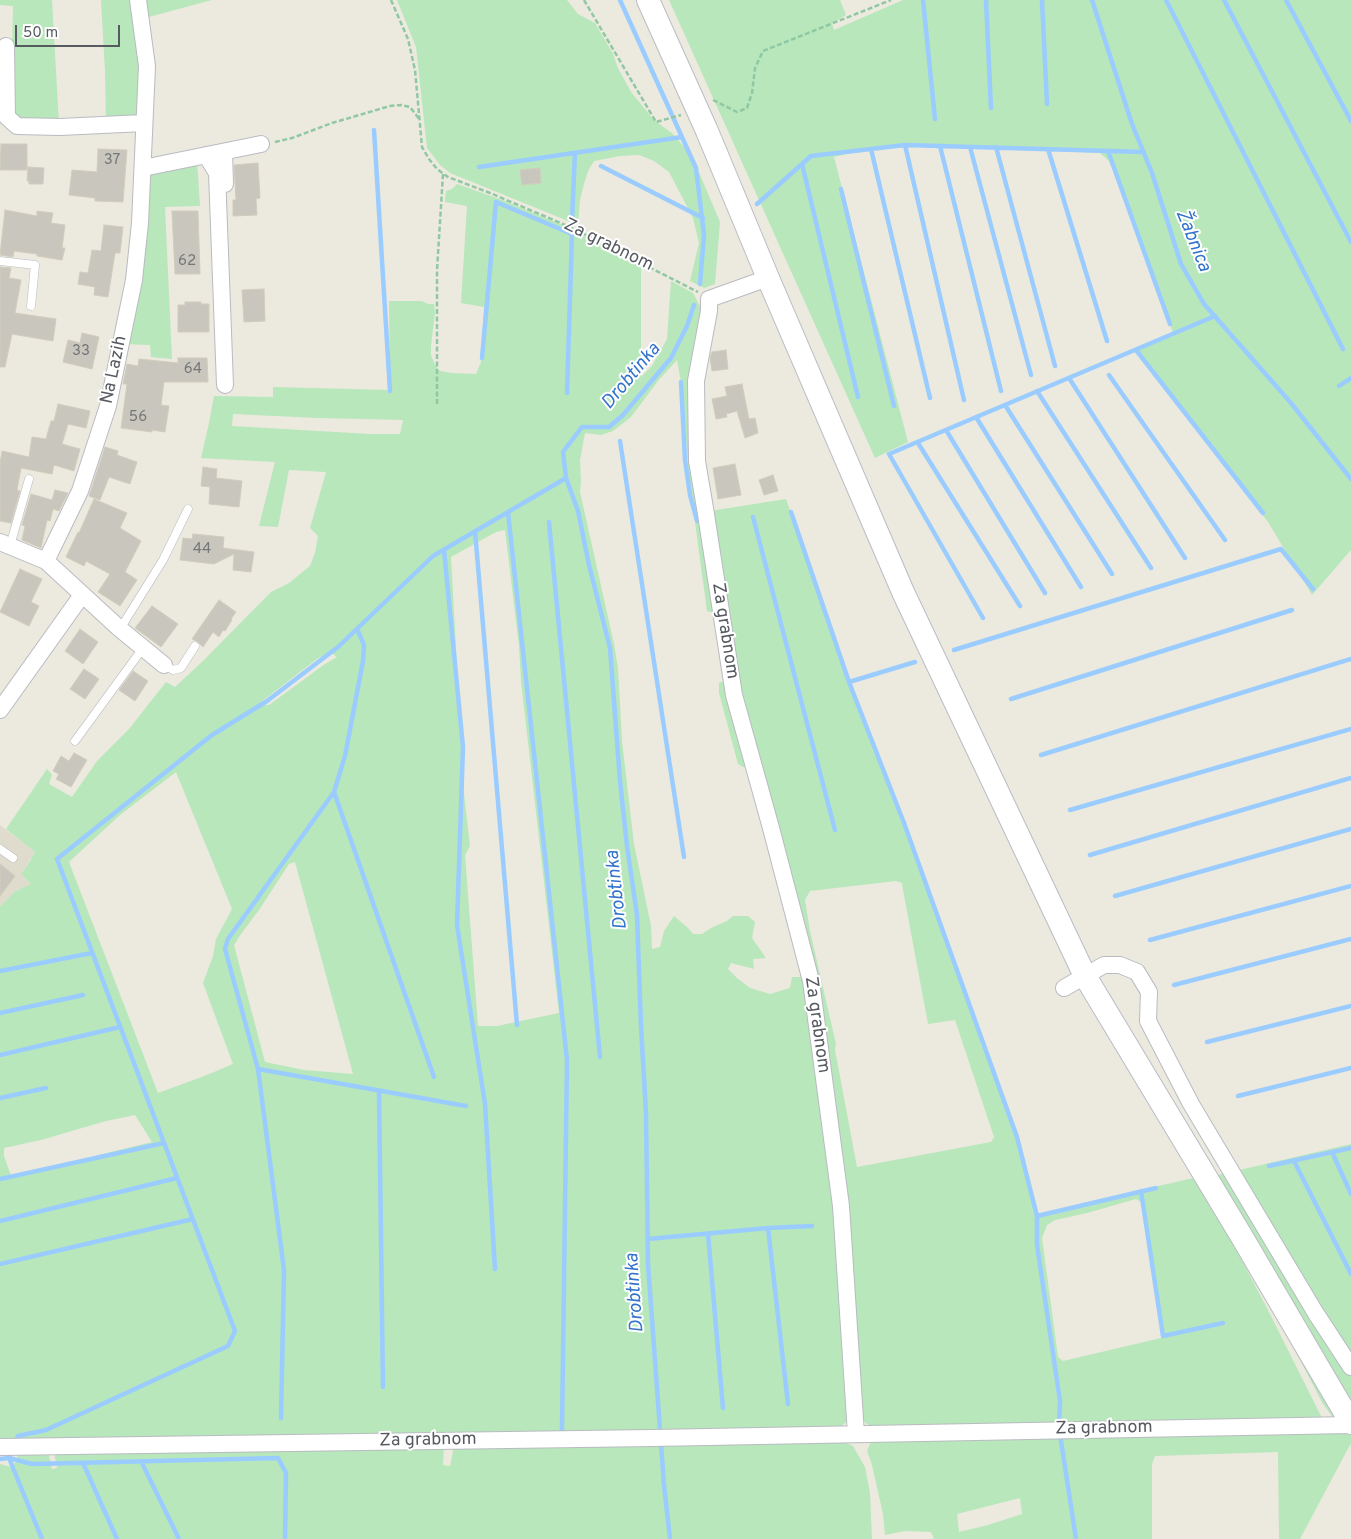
<!DOCTYPE html>
<html>
<head>
<meta charset="utf-8">
<style>
  body { margin:0 }
  #map { position:relative; width:1351px; height:1539px; overflow:hidden; background:#eceade; font-family:Overpass,sans-serif }
  canvas { display:block }
  .scale { position:absolute; left:15px; top:25px; width:105px; height:22px; box-sizing:border-box; border:2px solid #575b61; border-top:0; padding-left:6px; font-size:15px; line-height:18px; white-space:nowrap; color:#575b61; -webkit-text-stroke:4px #fff; paint-order:stroke }
</style>
</head>
<body>
<div id="map">
<canvas width="1351" height="1539"></canvas>
<div class="scale">50 m</div>
</div>
<script>
const context = document.querySelector('canvas').getContext('2d');
context.lineJoin = 'round';
function fill(path, color) { context.fillStyle = color; context.fill(path, 'evenodd'); }
const shape = rows => new Path2D(rows.map(r => 'M' + r).join(''));
function trace(path, color, width, dash) { context.strokeStyle = color; context.lineWidth = width; context.lineCap = dash ? 'butt' : 'round'; context.setLineDash(dash || []); context.stroke(path); }
function drawText(font, color, halo, rows, align = 'center') {
  context.font = font + ' Overpass,sans-serif'; context.lineWidth = 4; context.setLineDash([]); context.textBaseline = 'middle'; context.strokeStyle = halo; context.fillStyle = color; for (const [text, x, y, turn = 0] of rows) {
    context.save(); context.translate(x, y); context.rotate((+turn || 0) * Math.PI / 180); context.textAlign = isNaN(turn) ? turn : align; if (halo) context.strokeText(text, 0, 0); context.fillText(text, 0, 0); context.restore();
  }
}
const education = shape([
  [0,825,35,852,21,874,31,884,14,892,0,907]
]);
const green = shape([
  [0,0,52,0,59,124,31,123,13,116,12,55,13,6,0,5],
  [101,0,133,0,138,26,142,112,135,119,106,122,105,71],
  [142,0,212,0,145,18],
  [397,0,567,0,578,14,595,23,613,54,618,68,631,92,654,120,673,134,692,156,720,222,715,284,704,288,690,281,699,243,693,218,669,172,654,161,639,155,620,156,594,161,588,171,584,184,580,200,578,225,450,173,440,165,427,148,416,47],
  [540,168,541,183,522,185,521,170],
  [669,0,840,0,846,15,832,23,834,30,903,0,1351,0,1351,550,1312,595,1268,522,1135,350,1173,333,1110,162,1100,153,1001,148,916,147,868,149,834,157,908,442,875,458],
  [197,161,200,206,165,207,172,359,151,357,150,345,125,344,148,180,152,169],
  [457,184,505,201,565,226,641,265,641,377,652,366,667,339,671,281,693,293,702,310,694,384,717,614,707,611,688,470,683,393,677,360,658,381,631,417,613,431,601,435,585,433,580,460,581,481,580,492,614,644,618,668,622,741,634,844,651,926,652,949,660,947,664,931,674,916,688,928,693,934,702,934,711,928,727,921,733,916,748,916,755,922,752,938,766,958,753,959,754,969,731,963,728,969,737,978,750,988,770,994,790,988,792,977,804,977,831,1169,850,1412,846,1422,838,1430,0,1443,0,907,14,892,31,884,21,874,30,861,35,852,6,829,47,769,52,775,49,784,72,797,97,761,129,729,166,682,175,687,203,661,271,592,289,583,310,566,315,553,318,536,310,528,326,472,289,470,278,527,259,526,275,462,201,458,209,423,214,396,273,397,273,387,390,390,389,301,422,301,428,304,434,304,435,313,431,346,431,355,435,365,440,371,452,373,476,374,481,362,484,307,461,303,467,206,445,202,446,191,452,189],
  [233,414,318,418,403,420,400,434,370,434,232,426],
  [505,530,519,646,521,681,559,1013,497,1026,478,1026,465,855,470,846,464,794,451,557,496,532],
  [330,652,337,657,325,664,269,705,257,705,317,659],
  [176,772,232,909,216,939,213,956,203,983,233,1064,207,1075,158,1093,69,862,120,815],
  [295,862,353,1074,304,1070,265,1062,234,945,241,934,259,910,289,864],
  [135,1115,152,1142,25,1173,12,1175,10,1173,4,1156,4,1148,41,1140,106,1121],
  [786,499,856,702,906,834,1004,1101,1022,1157,1038,1215,1101,1199,1198,1177,1268,1310,1322,1418,870,1426,862,1420,827,1069,740,694,710,511],
  [896,881,902,883,903,890,928,1024,955,1020,994,1137,991,1142,857,1167,835,1050,836,1044,810,931,805,900,810,891],
  [1136,1199,1141,1202,1153,1269,1161,1321,1161,1338,1063,1361,1058,1357,1042,1238,1047,1225,1055,1220,1087,1213],
  [728,679,748,767,743,767,738,764,719,693,719,683],
  [1351,1144,1351,1421,1335,1420,1323,1404,1205,1178],
  [1351,1432,1351,1443,1300,1539,1279,1539,1278,1452,1155,1456,1152,1464,1152,1539,934,1539,931,1532,905,1531,885,1535,883,1514,872,1465,867,1451,872,1439],
  [1020,1498,1022,1514,988,1525,959,1532,957,1514],
  [838,1439,853,1446,865,1467,870,1493,872,1539,0,1539,0,1464,11,1467,17,1460,18,1453,48,1452,52,1469,57,1468,54,1452,444,1446,443,1465,450,1466,454,1446]
]);
const stream = shape([
  [620,0,696,168,704,235,700,284],
  [923,0,935,119],
  [986,0,991,108],
  [1042,0,1047,104],
  [1092,0,1132,124,1152,173,1181,264,1204,304,1291,403,1351,479],
  [1166,0,1343,349],
  [1224,0,1351,242],
  [1286,0,1351,121],
  [374,130,390,391],
  [905,145,964,400],
  [940,146,1001,391],
  [970,147,1031,375],
  [996,147,1055,366],
  [871,149,930,398],
  [1048,149,1107,341],
  [1108,151,1170,324],
  [802,164,858,397],
  [601,166,703,218],
  [479,167,682,137],
  [841,189,894,406],
  [757,204,811,156,905,145,1144,152],
  [572,219,575,153],
  [1136,350,1263,513],
  [482,358,496,202,572,234,567,393],
  [1109,375,1225,540],
  [1069,378,1185,558],
  [681,382,685,460,690,495,697,521],
  [1339,386,1351,378],
  [1037,391,1151,568],
  [1005,405,1112,574],
  [976,417,1081,587],
  [946,430,1045,593],
  [620,441,684,857],
  [918,443,1020,606],
  [508,512,567,1060,562,1430],
  [791,512,849,682,904,823,1017,1137,1037,1216,1037,1245,1060,1401,1059,1426],
  [753,517,835,830],
  [549,522,600,1057],
  [475,531,517,1025],
  [444,550,463,747,457,925,485,1104,495,1269],
  [983,618,889,454,1215,316],
  [954,650,1281,549,1313,589],
  [849,682,915,662],
  [1011,699,1292,610],
  [1041,755,1351,659],
  [334,792,434,1077],
  [1070,810,1351,729],
  [1090,855,1351,778],
  [1115,896,1351,829],
  [1150,940,1351,886],
  [0,971,92,953],
  [1174,985,1351,939],
  [0,1013,83,995],
  [1207,1042,1351,1006],
  [0,1055,120,1027],
  [258,1069,466,1106],
  [379,1091,383,1387],
  [1238,1096,1351,1068],
  [0,1098,46,1088],
  [1332,1152,1351,1194],
  [1294,1161,1351,1274],
  [1269,1166,1351,1148],
  [0,1179,164,1143],
  [1141,1191,1163,1336,1223,1323],
  [1037,1216,1156,1188],
  [0,1221,177,1178],
  [768,1228,788,1404],
  [708,1234,723,1408],
  [648,1239,768,1228,812,1226],
  [0,1264,193,1219],
  [281,1418,284,1270,258,1069,225,949,228,939,334,792,345,756,363,661,364,645,357,629],
  [1060,1434,1076,1539],
  [15,1444,18,1436,46,1430,228,1346,235,1331,57,859,212,735,267,701,338,647,433,556,566,478],
  [9,1458,32,1464,278,1458,286,1473,285,1539],
  [9,1458,42,1539],
  [0,1459,9,1458,12,1451],
  [141,1461,179,1539],
  [83,1463,117,1539],
  [670,1539,664,1485,648,1264,646,1113,641,1026,637,915,627,846,620,781,610,648,589,565,578,511,566,478,563,452,582,427,609,427,623,415,671,358,687,326,694,305]
]);
const building = shape([
  [1,144,27,144,27,170,0,170,1,144],
  [98,149,127,150,123,202,95,201,95,198,69,195,72,170,97,172,98,149],
  [258,163,260,198,256,199,257,215,233,216,233,200,236,200,234,165,258,163],
  [28,167,44,168,43,184,29,184,29,181,27,181,28,167],
  [540,168,541,183,522,185,520,170,540,168],
  [5,210,37,216,37,211,53,213,51,223,65,225,62,248,65,248,62,260,37,256,37,254,14,251,13,257,0,255,5,210],
  [172,211,198,211,200,274,175,274,172,211],
  [104,225,123,227,120,253,115,253,108,297,94,295,95,287,78,284,80,272,88,273,92,250,101,251,104,225],
  [0,267,11,268,9,278,21,280,15,313,56,319,53,341,12,334,5,367,0,367,0,267],
  [264,289,265,321,244,322,242,290,264,289],
  [185,302,201,302,201,304,209,304,209,332,178,332,178,305,185,305,185,302],
  [82,333,99,337,92,369,63,362,68,340,80,343,82,333],
  [726,350,728,369,712,371,710,358,712,352,726,350],
  [178,358,207,358,208,382,164,382,161,405,169,406,165,432,152,430,152,432,121,428,127,384,123,384,127,364,138,366,139,359,178,363,178,358],
  [742,384,749,419,755,418,758,433,745,438,737,411,726,414,727,417,716,419,712,399,727,396,725,387,742,384],
  [58,404,90,411,86,428,68,424,62,444,80,449,74,471,54,465,52,474,21,468,17,490,20,491,11,523,0,521,0,463,2,451,29,457,32,437,46,439,51,421,54,421,58,404],
  [105,447,118,451,117,455,137,462,130,484,109,477,100,500,89,496,105,447],
  [735,464,741,495,718,499,713,468,735,464],
  [203,467,217,469,216,478,242,481,239,507,209,504,210,487,201,486,203,467],
  [773,475,778,491,764,495,759,480,773,475],
  [55,490,68,493,59,511,53,509,50,521,47,520,41,548,22,540,25,526,22,525,31,494,52,500,55,490],
  [94,499,127,513,120,528,141,541,125,572,137,580,120,606,98,592,110,574,86,561,84,566,66,557,78,532,79,533,94,499],
  [193,534,224,537,223,548,254,552,251,572,233,570,234,554,214,564,180,560,183,538,192,539,193,534],
  [20,569,42,579,31,602,39,606,29,626,0,612,20,569],
  [219,600,236,612,231,619,232,620,225,631,223,630,219,637,213,632,203,647,198,642,192,639,219,600],
  [152,606,178,624,161,647,135,628,152,606],
  [80,629,98,642,83,664,65,651,80,629],
  [84,669,99,679,85,699,70,689,84,669],
  [133,671,148,681,135,701,119,690,133,671],
  [74,753,87,760,71,787,56,779,59,774,53,771,61,756,69,761,74,753],
  [0,864,15,876,0,896,0,864]
]);
const path = shape([
  [391,0,408,39,415,70,422,147,429,159,437,169,448,177,490,193,570,227,698,292],
  [584,0,656,122,681,115],
  [713,100,737,112,747,108,752,93,755,68,763,51,891,0],
  [275,142,292,138,332,123,390,106,401,105,410,107,420,120],
  [437,404,437,270,443,174]
]);
const lane = shape([
  [0,261,35,265,31,306],
  [10,546,29,479],
  [120,629,163,560,188,509],
  [164,665,173,670,181,668,195,646],
  [75,741,143,648],
  [0,849,13,858]
]);
const street = shape([
  [6,46,7,117,17,126,60,127,144,123],
  [224,152,225,184],
  [206,155,217,173,225,385],
  [143,168,261,144],
  [768,278,709,299,709,311,696,381,697,461,705,508,734,695,771,828,811,981,841,1206,856,1434],
  [0,542,46,561,80,491,108,406,134,280,140,223,147,66,138,0],
  [46,561,120,629,164,665],
  [0,710,82,595],
  [1064,988,1104,965,1120,965,1137,972,1149,992,1148,1021,1191,1104,1315,1312,1351,1367],
  [0,1447,653,1438,1351,1425]
]);
const secondary = shape([
  [648,0,707,131,768,278,903,592,1085,976,1242,1237,1351,1423]
]);
const numberNames = [
  ["37",112,161],
  ["62",187,262],
  ["33",81,352],
  ["64",193,370],
  ["56",138,418],
  ["44",202,550]
];
const streetNames = [
  ["Za grabnom",608,246,26],
  ["Na Lazih",115,370,-78],
  ["Za grabnom",724,631,81],
  ["Za grabnom",816,1025,82],
  ["Za grabnom",1104,1429,-1],
  ["Za grabnom",428,1441,-1]
];
const waterNames = [
  ["Žabnica",1192,241,68],
  ["Drobtinka",632,377,-50],
  ["Drobtinka",618,890,-96],
  ["Drobtinka",636,1293,-94]
];
fill(education, '#dfdcce');
fill(green, '#b7e7ba');
trace(stream, '#9bccff', 4.5);
fill(building, '#c9c7bd');
trace(building, '#d1ccbc', 1);
trace(lane, '#b9bbc2', 9);
trace(street, '#b9bbc2', 18);
trace(secondary, '#b9bcc4', 24);
trace(path, '#90c8a3', 2.5, [5, 2.5]);
trace(lane, '#fff', 8);
trace(street, '#fff', 16);
trace(secondary, '#fff', 22);
drawText('15px', '#747678', null, numberNames);
drawText('18px', '#575b61', '#fff', streetNames);
drawText('italic 19px', '#3473cc', '#fff', waterNames);
</script>
</body>
</html>
